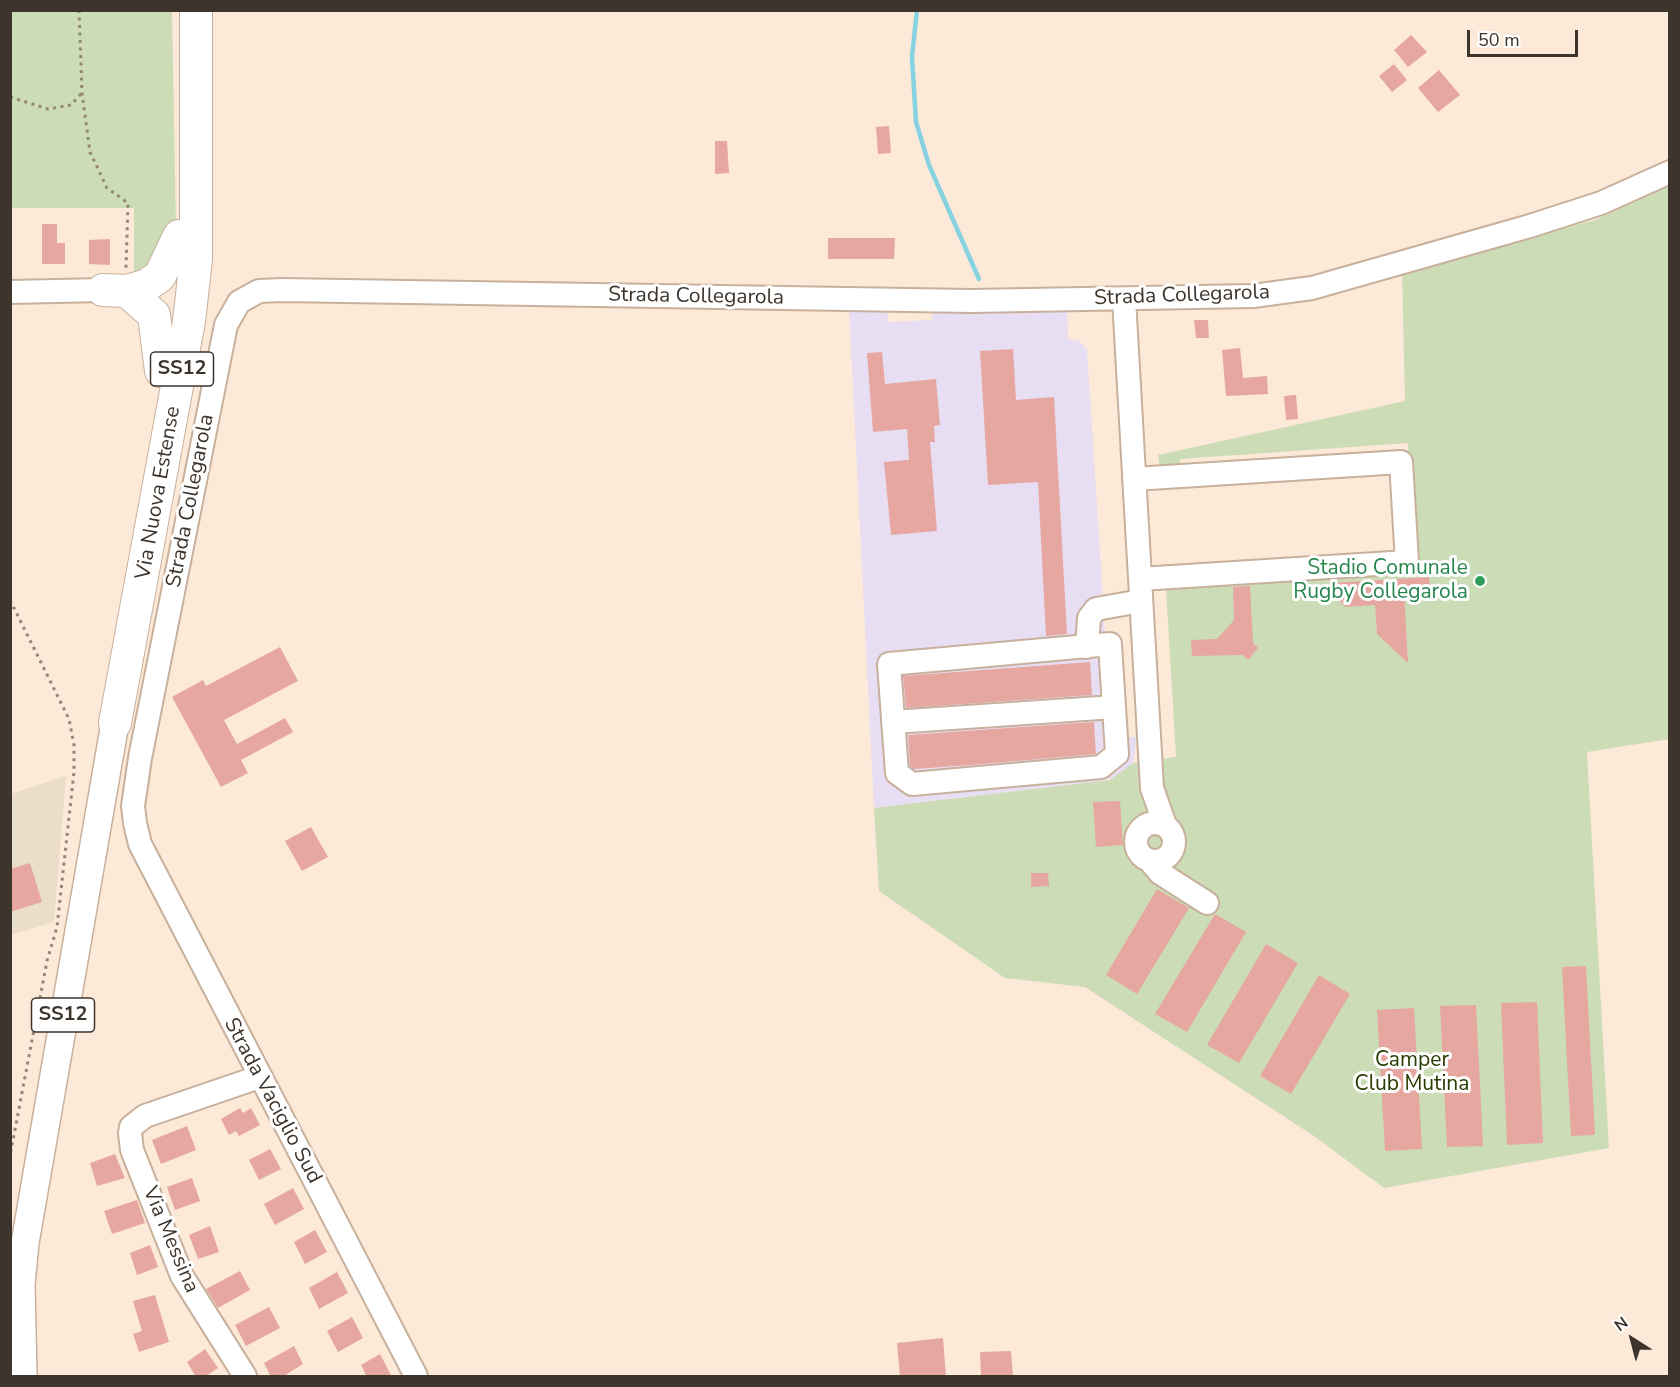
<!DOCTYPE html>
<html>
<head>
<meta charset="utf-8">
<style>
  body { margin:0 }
  #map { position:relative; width:1680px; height:1387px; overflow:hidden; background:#fce9d8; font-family:"Nunito Sans",sans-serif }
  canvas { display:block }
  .frame { position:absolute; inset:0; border:12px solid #3d342c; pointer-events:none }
  .north { position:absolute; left:1602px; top:1309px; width:60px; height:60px; -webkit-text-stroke:4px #fff; paint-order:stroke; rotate:324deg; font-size:16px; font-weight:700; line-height:24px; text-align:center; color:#3d342c }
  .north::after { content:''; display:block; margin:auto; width:21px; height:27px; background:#3d342c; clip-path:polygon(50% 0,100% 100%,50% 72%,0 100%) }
  .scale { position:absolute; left:1467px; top:30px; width:111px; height:27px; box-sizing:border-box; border:3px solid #3d342c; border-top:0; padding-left:8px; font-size:18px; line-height:21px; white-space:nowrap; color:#3d342c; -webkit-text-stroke:4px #fff; paint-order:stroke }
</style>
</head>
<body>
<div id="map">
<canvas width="1680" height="1387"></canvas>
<div class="frame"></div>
<div class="north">N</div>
<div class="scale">50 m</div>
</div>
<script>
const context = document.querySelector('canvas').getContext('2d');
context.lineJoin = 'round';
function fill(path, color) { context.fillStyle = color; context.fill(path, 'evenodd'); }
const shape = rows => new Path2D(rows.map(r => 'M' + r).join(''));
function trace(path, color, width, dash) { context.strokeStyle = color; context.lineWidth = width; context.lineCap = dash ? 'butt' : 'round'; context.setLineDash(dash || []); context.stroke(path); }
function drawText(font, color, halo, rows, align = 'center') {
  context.font = font + ' "Nunito Sans",sans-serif'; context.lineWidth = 6; context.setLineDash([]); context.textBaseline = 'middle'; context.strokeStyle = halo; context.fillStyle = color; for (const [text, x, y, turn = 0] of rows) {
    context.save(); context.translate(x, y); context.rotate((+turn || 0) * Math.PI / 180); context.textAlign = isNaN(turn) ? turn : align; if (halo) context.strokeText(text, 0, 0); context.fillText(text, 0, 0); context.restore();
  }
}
const industrial = shape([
  [887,307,888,322,932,320,933,310,1067,307,1068,339,1078,340,1087,349,1105,633,1119,632,1127,737,1137,737,1133,763,1119,776,1101,781,874,808,849,308]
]);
const education = shape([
  [66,776,54,922,11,935,11,794]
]);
const green = shape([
  [10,11,172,11,176,228,161,266,134,277,134,208,11,208],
  [1669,186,1669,739,1587,752,1609,1148,1384,1188,1314,1136,1085,987,1005,978,879,891,874,808,1110,780,1133,763,1176,757,1166,588,1415,574,1408,443,1180,459,1180,470,1160,471,1158,455,1405,401,1402,269,1595,220]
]);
const stream = shape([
  [917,10,912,57,916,122,929,165,979,279]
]);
const building = shape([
  [1411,35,1427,52,1408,67,1394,50],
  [1394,64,1407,80,1392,92,1379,76],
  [1439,70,1460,95,1438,112,1418,88],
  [889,126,891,153,878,154,876,127],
  [715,141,727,141,729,173,715,174],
  [42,224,57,224,57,243,65,243,65,264,42,264],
  [828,238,895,238,894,259,828,259],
  [110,239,110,265,89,264,89,240],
  [1194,320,1208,320,1209,338,1196,338],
  [1240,348,1243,378,1267,376,1268,394,1226,396,1222,350],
  [1013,349,1016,400,1054,397,1067,634,1046,636,1038,482,988,485,980,351],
  [882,352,885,384,936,379,940,425,934,426,935,442,930,442,937,531,891,535,884,462,909,460,907,429,873,432,867,353],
  [1296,395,1298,419,1286,420,1284,396],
  [1429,577,1430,589,1404,590,1408,663,1377,634,1375,605,1346,607,1331,593,1330,583],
  [1250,586,1253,643,1258,648,1248,660,1242,655,1192,656,1191,640,1217,639,1234,620,1233,587],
  [280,647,298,681,224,720,237,744,285,718,293,732,241,760,248,773,221,787,172,697,203,680,206,686],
  [1090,662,1092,695,906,708,903,676],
  [1094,722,1096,754,971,765,914,769,910,766,908,735],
  [1120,801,1123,845,1096,847,1093,802],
  [311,827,328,857,302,871,285,841],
  [30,863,42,902,10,912,10,869],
  [1031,873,1048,873,1049,886,1031,887],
  [1157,889,1189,908,1137,994,1106,975],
  [1215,914,1246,932,1187,1032,1155,1014],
  [1266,944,1298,963,1239,1063,1207,1045],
  [1586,966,1595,1135,1571,1136,1562,967],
  [1319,975,1350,994,1291,1094,1260,1076],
  [1537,1002,1543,1143,1507,1145,1501,1003],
  [1476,1005,1483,1146,1447,1147,1440,1006],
  [1414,1008,1422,1149,1385,1151,1377,1010],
  [240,1108,243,1113,251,1108,260,1125,239,1136,236,1131,229,1135,221,1119],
  [187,1126,196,1150,161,1164,152,1140],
  [270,1149,281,1169,259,1180,249,1160],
  [115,1154,125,1178,97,1186,90,1163],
  [192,1178,200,1201,175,1210,167,1187],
  [293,1188,304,1209,275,1225,264,1204],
  [137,1200,145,1223,112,1234,104,1211],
  [210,1226,219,1252,198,1259,189,1235],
  [315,1230,327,1252,305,1264,294,1242],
  [150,1245,158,1267,137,1275,130,1253],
  [240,1271,250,1290,218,1308,206,1289],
  [337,1272,348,1293,319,1309,309,1288],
  [155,1295,169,1342,139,1352,133,1334,142,1331,133,1301],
  [269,1307,280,1328,246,1346,235,1325],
  [352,1317,363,1338,338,1352,327,1331],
  [943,1338,946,1377,900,1377,897,1343],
  [294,1346,303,1364,282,1377,271,1377,264,1363],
  [205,1349,218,1368,205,1377,196,1377,187,1362],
  [1011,1351,1013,1377,981,1377,980,1352],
  [380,1354,392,1377,367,1377,361,1365]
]);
const path = shape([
  [79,10,82,93,90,152,107,188,128,203,126,268],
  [10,97,48,109,71,105,82,93],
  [10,600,69,719,74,745,74,772,57,927,47,961,10,1156]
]);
const minor = shape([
  [10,292,103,290],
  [1124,299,1152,788,1165,825],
  [1134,479,1401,462,1407,562,1140,579],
  [1110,644,1117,754,1101,767,912,784,897,773,889,664,1110,644],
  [1087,647,1089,618,1096,609,1141,601],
  [893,722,1114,707],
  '1136 842a19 19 0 1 1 38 0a19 19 0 1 1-38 0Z',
  [1149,860,1160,873,1207,903],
  [245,1376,182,1276,132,1150,130,1133,131,1127,145,1116,259,1077],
  [416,1376,140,844,135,823,133,806,140,758,226,325,239,302,259,291,282,290,971,301,1253,296,1312,288,1530,226,1601,203,1670,172]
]);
const major = shape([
  [23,1376,21,1284,25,1243,115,723]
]);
const highway = shape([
  [103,290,127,291,147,285,160,276,179,236],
  [127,291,154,315,161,371],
  [115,723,189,321,196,259,196,10]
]);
const markers = [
  [1480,581,6,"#2e9e5b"]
];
const shields = [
  [182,369,63],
  [63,1015,63]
];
const shieldNames = [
  ["SS12",182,369],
  ["SS12",63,1015]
];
const streetNames = [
  ["Strada Collegarola",1182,296,-2],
  ["Strada Collegarola",696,297,1],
  ["Via Nuova Estense",159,493,-80],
  ["Strada Collegarola",191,501,-79],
  ["Strada Vaciglio Sud",272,1101,62],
  ["Via Messina",170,1240,67]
];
const leisureNames = [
  ["Stadio Comunale",1468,569],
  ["Rugby Collegarola",1468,593]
];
const parkNames = [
  ["Camper",1412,1061],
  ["Club Mutina",1412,1085]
];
fill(industrial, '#e7def3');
fill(education, '#eadeca');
fill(green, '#ccdcb7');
trace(stream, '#86d2e0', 4.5);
fill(building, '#e7a7a1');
trace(minor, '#c7b09c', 26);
trace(major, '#c7b09c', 30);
trace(highway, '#c7b09c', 34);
trace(path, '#938679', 3, [3, 4.5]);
trace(minor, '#fff', 22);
trace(major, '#fff', 27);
trace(highway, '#fff', 32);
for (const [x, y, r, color] of markers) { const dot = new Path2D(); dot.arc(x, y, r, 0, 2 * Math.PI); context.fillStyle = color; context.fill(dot); trace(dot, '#fff', 2); }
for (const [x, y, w] of shields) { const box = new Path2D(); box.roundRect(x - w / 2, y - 17, w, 34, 4.5); context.fillStyle = '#fff'; context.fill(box); trace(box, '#3d342c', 1.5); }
drawText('bold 20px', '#3d342c', null, shieldNames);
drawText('21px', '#3d342c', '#fff', streetNames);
drawText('21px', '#27864d', '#fff', leisureNames, 'right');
drawText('21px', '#293b00', '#fff', parkNames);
</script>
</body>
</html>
